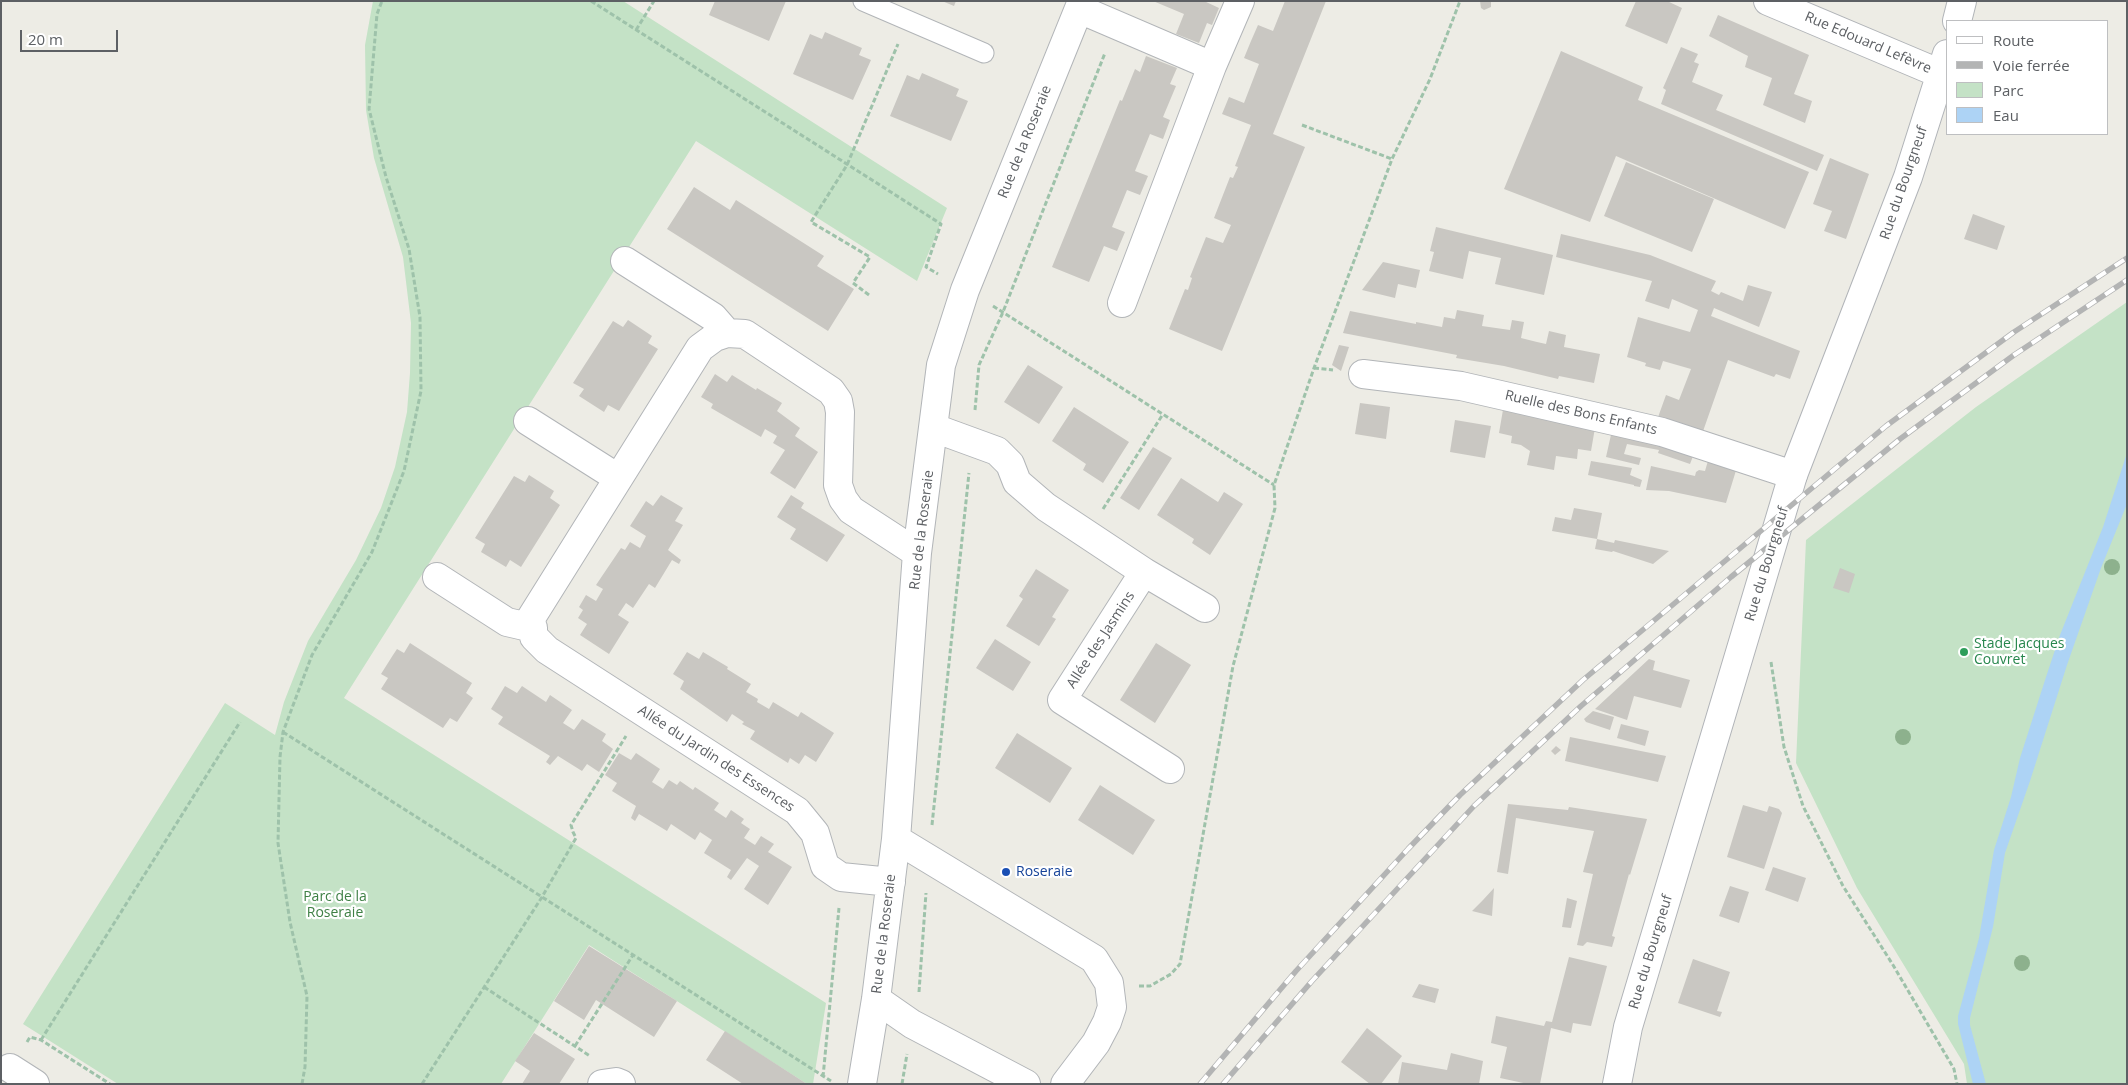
<!DOCTYPE html>
<html>
<head>
<meta charset="utf-8">
<style>
  body { margin:0 }
  #map { position:relative; width:2128px; height:1085px; overflow:hidden; background:#edece5; font-family:"Open Sans",sans-serif }
  canvas { display:block }
  .frame { position:absolute; inset:0; border:2px solid #5d6064; pointer-events:none }
  .legend { position:absolute; left:1946px; top:20px; width:162px; height:115px; box-sizing:border-box; background:#fff; border:1px solid #bebfc1; margin:0; padding:6px 9px; list-style:none; font-size:15px; color:#5d6064 }
  .legend li { display:flex; align-items:center; gap:10px; height:25px }
  .legend b { width:25px; border:1px solid #bebfc1 }
  .scale { position:absolute; left:20px; top:30px; width:98px; height:22px; box-sizing:border-box; border:2px solid #5d6064; border-top:0; padding-left:6px; font-size:15px; line-height:18px; white-space:nowrap; color:#5d6064; -webkit-text-stroke:4px #fff; paint-order:stroke }
</style>
</head>
<body>
<div id="map">
<canvas width="2128" height="1085"></canvas>
<div class="frame"></div>
<ul class="legend">
<li><b style="height:6px;background:#fff"></b>Route</li>
<li><b style="height:6px;background:#b3b4b4"></b>Voie ferrée</li>
<li><b style="height:14px;background:#c4e2c6"></b>Parc</li>
<li><b style="height:14px;background:#add3f5"></b>Eau</li>
</ul>
<div class="scale">20 m</div>
</div>
<script>
const context = document.querySelector('canvas').getContext('2d');
context.lineJoin = 'round';
function fill(path, color) { context.fillStyle = color; context.fill(path, 'evenodd'); }
const shape = rows => new Path2D(rows.map(r => 'M' + r).join(''));
function trace(path, color, width, dash) { context.strokeStyle = color; context.lineWidth = width; context.lineCap = dash ? 'butt' : 'round'; context.setLineDash(dash || []); context.stroke(path); }
function drawText(font, color, halo, rows, align = 'center') {
  context.font = font + ' "Open Sans",sans-serif'; context.lineWidth = 4.5; context.setLineDash([]); context.textBaseline = 'middle'; context.strokeStyle = halo; context.fillStyle = color; for (const [text, x, y, turn = 0] of rows) {
    context.save(); context.translate(x, y); context.rotate((+turn || 0) * Math.PI / 180); context.textAlign = isNaN(turn) ? turn : align; if (halo) context.strokeText(text, 0, 0); context.fillText(text, 0, 0); context.restore();
  }
}
const green = shape([
  [373,1,623,1,947,208,917,281,696,141,344,698,826,1003,813,1084,807,1084,589,945,501,1084,118,1084,23,1024,225,703,275,735,284,702,308,641,356,560,381,508,395,467,407,412,410,373,411,323,403,257,374,158,366,110,365,45],
  [2127,302,2127,1084,1967,1084,1964,1064,1857,888,1796,763,1806,540,1976,407]
]);
const water = shape([
  [2127,453,2127,504,2101,568,2067,665,2030,781,2005,853,1993,927,1970,1018,1970,1025,1986,1084,1973,1084,1958,1024,1958,1016,1979,938,1994,850,2011,797,2020,758,2046,677,2060,635,2103,527]
]);
const building = shape([
  [715,1,786,1,769,41,709,15],
  [942,1,956,1,954,6],
  [1153,1,1204,1,1219,8,1212,25,1207,23,1199,43,1176,34,1184,14],
  [1285,1,1326,1,1273,134,1305,147,1222,351,1169,329,1185,289,1188,290,1192,278,1190,277,1206,237,1223,243,1231,225,1214,218,1230,177,1233,178,1238,167,1235,166,1251,125,1222,114,1229,97,1244,103,1259,64,1244,58,1251,41,1258,25,1273,31],
  [1480,1,1491,1,1491,7,1484,10,1481,8],
  [1636,1,1667,1,1682,8,1667,44,1625,26],
  [1718,15,1809,55,1794,94,1812,101,1805,123,1763,105,1772,78,1745,67,1748,56,1709,36],
  [825,32,862,48,859,55,871,60,853,100,793,74,810,34,822,39],
  [1681,47,1698,54,1694,62,1699,64,1692,82,1723,95,1716,110,1824,155,1817,171,1661,104,1666,90,1663,88],
  [1561,51,1643,87,1638,100,1809,172,1785,229,1616,156,1590,222,1504,189],
  [1146,56,1177,68,1170,84,1176,86,1163,117,1170,120,1163,139,1150,134,1135,171,1148,176,1140,195,1127,190,1112,227,1125,232,1117,251,1104,246,1089,282,1052,267,1120,100,1122,101,1135,69,1140,72],
  [922,73,959,89,956,96,968,101,951,141,890,116,907,75,919,80],
  [1830,158,1869,174,1846,239,1824,231,1832,211,1813,204],
  [1626,162,1714,199,1692,252,1604,216],
  [694,187,730,210,736,200,824,256,817,266,854,289,828,331,667,229],
  [1973,214,2005,226,1997,250,1964,239],
  [1436,227,1553,255,1544,295,1495,284,1501,258,1469,251,1463,279,1429,271,1434,252,1430,251],
  [1561,234,1650,255,1716,281,1711,291,1719,295,1721,292,1743,301,1748,285,1772,292,1759,327,1714,308,1711,316,1800,351,1790,379,1776,374,1774,377,1728,360,1701,437,1657,420,1666,395,1679,400,1691,369,1663,361,1660,370,1645,366,1646,363,1627,357,1638,317,1690,332,1698,310,1672,299,1669,309,1645,301,1652,281,1556,257],
  [1383,262,1420,270,1416,288,1398,284,1395,298,1362,290],
  [1457,310,1484,315,1482,326,1510,330,1512,320,1524,322,1521,338,1537,342,1546,344,1549,331,1566,335,1564,347,1600,354,1594,383,1559,376,1558,379,1554,378,1504,366,1456,358,1457,355,1343,333,1350,311,1416,324,1416,322,1442,327,1444,317,1455,319],
  [628,320,652,336,648,343,658,349,619,411,608,405,604,412,579,396,584,389,573,383,613,321,623,327],
  [1339,345,1349,347,1341,371,1332,365],
  [1028,365,1063,387,1039,424,1004,402],
  [715,374,727,382,732,375,756,390,757,388,782,403,777,411,800,428,795,436,818,452,795,489,770,473,785,450,773,443,777,436,765,429,761,437,711,408,713,404,701,397],
  [1360,403,1390,407,1386,439,1355,434],
  [1504,404,1596,422,1591,451,1578,449,1577,459,1556,456,1554,470,1527,465,1530,451,1521,445,1511,443,1512,436,1499,433],
  [1074,407,1129,442,1103,483,1083,470,1086,464,1052,441],
  [1455,420,1491,426,1485,458,1450,452],
  [1613,426,1695,451,1690,464,1658,453,1659,450,1627,444,1624,454,1641,458,1639,465,1606,457],
  [1153,447,1172,458,1139,510,1120,498],
  [1710,454,1738,464,1726,503,1669,491,1646,490,1651,466,1695,476,1696,472,1699,470,1705,471],
  [1591,461,1632,468,1630,475,1642,480,1640,487,1634,486,1634,485,1588,475],
  [529,475,554,491,550,498,560,505,521,567,510,560,506,567,481,552,485,544,475,538,514,476,525,482],
  [1181,478,1218,502,1224,492,1243,504,1210,555,1192,543,1194,539,1157,515],
  [661,495,683,508,675,521,683,525,668,550,681,560,679,564,672,560,655,588,649,584,633,608,626,603,618,615,629,622,609,654,580,635,587,624,578,618,583,610,579,607,586,595,596,601,603,589,596,585,621,548,625,550,630,542,640,548,646,536,630,526,646,501,653,506],
  [791,495,804,503,801,508,845,535,827,562,790,539,796,529,777,517],
  [1574,508,1602,513,1597,539,1552,531,1555,517,1571,520],
  [1597,539,1614,543,1615,540,1669,551,1653,564,1613,551,1612,552,1595,549],
  [1840,568,1855,574,1849,593,1833,588],
  [1036,569,1069,590,1052,617,1056,619,1039,646,1006,626,1023,599,1019,596],
  [995,639,1031,662,1013,691,976,668],
  [410,643,472,683,466,693,473,698,457,722,450,718,443,728,381,689,388,678,381,674,393,655,397,649,404,653],
  [1156,643,1191,665,1155,723,1120,700],
  [687,652,699,659,703,652,728,667,727,669,751,684,746,692,758,699,757,702,769,709,773,702,798,717,801,712,834,733,816,762,805,755,799,764,790,758,788,763,750,739,755,731,742,724,744,722,732,714,727,722,680,689,684,681,673,674],
  [1649,659,1655,661,1653,670,1690,680,1681,708,1634,696,1627,720,1595,709],
  [505,686,517,693,522,686,546,702,550,695,572,710,563,723,574,730,582,719,606,734,602,741,613,749,599,772,587,764,582,771,558,756,550,765,546,762,550,756,498,724,503,717,491,709],
  [1593,711,1614,717,1610,730,1586,722,1584,719],
  [1621,724,1649,731,1645,746,1617,738],
  [1017,733,1072,768,1050,803,995,768],
  [1570,737,1666,756,1658,782,1565,761],
  [1556,746,1561,750,1555,755,1551,751],
  [619,753,631,760,636,753,660,769,652,782,663,789,669,780,677,785,680,781,693,790,695,787,719,803,714,810,726,818,731,810,744,819,741,823,750,829,744,838,755,845,761,836,774,844,768,852,792,867,768,905,744,889,759,866,747,858,731,880,727,877,731,870,704,853,712,840,700,832,695,840,671,824,667,831,639,814,635,821,631,818,636,806,612,791,617,783,605,775],
  [1100,785,1155,820,1133,855,1078,820],
  [1508,804,1568,810,1569,807,1647,819,1630,875,1629,874,1612,936,1615,937,1612,947,1587,942,1583,946,1577,945,1593,874,1583,872,1594,831,1516,818,1508,874,1497,872],
  [1743,805,1767,812,1769,806,1779,809,1782,813,1764,869,1727,857],
  [1773,867,1806,878,1798,902,1765,890],
  [1730,886,1749,892,1739,923,1719,916],
  [1494,888,1492,916,1472,911,1483,900],
  [1567,898,1577,901,1571,928,1562,927],
  [589,946,677,1001,654,1037,596,1000,584,1020,554,1001],
  [1569,957,1607,966,1591,1026,1573,1023,1571,1033,1551,1028,1540,1084,1528,1084,1500,1078,1507,1047,1491,1043,1496,1016,1544,1026,1546,1021,1552,1022],
  [1693,959,1730,972,1717,1011,1722,1012,1720,1017,1678,1003],
  [1419,984,1439,989,1435,1003,1412,997],
  [1367,1028,1402,1056,1381,1084,1370,1084,1341,1062],
  [725,1031,807,1084,743,1084,706,1060],
  [534,1033,575,1059,559,1084,522,1084,530,1071,515,1061],
  [1451,1053,1483,1061,1479,1084,1398,1084,1402,1062,1447,1070]
]);
const path = shape([
  [591,1,941,224,926,267,938,274],
  [636,30,654,1],
  [1302,125,1392,159],
  [869,295,853,283,870,257,811,222,847,165,898,44],
  [993,306,1274,485],
  [1314,368,1333,370],
  [975,410,979,365,1003,312,1105,53],
  [1103,509,1163,414],
  [1771,662,1784,747,1803,806,1843,886,1893,965,1954,1069,1957,1084],
  [283,732,831,1081],
  [932,825,969,473],
  [1139,986,1150,986,1171,974,1180,964,1233,666,1275,508,1274,485,1314,368,1392,159,1430,79,1460,1],
  [484,987,590,1056],
  [919,992,926,893],
  [41,1040,240,722],
  [27,1042,30,1037,41,1040,110,1084],
  [575,1046,633,955],
  [823,1077,839,908],
  [302,1084,305,1067,307,996,290,922,278,843,280,757,283,732,312,655,372,552,404,471,421,391,420,317,409,249,386,177,369,109,377,14,382,1],
  [422,1084,542,897,576,838,573,832,571,825,626,736],
  [902,1084,907,1054]
]);
const lane = shape([
  [863,1,984,53]
]);
const street = shape([
  [1079,9,1212,66,1240,1],
  [625,261,713,317,727,333],
  [1122,303,1212,66],
  [1363,374,1461,386,1662,432,1793,475],
  [528,421,618,478],
  [934,428,997,451,1010,464,1017,482,1046,507,1144,572,1062,700,1170,769],
  [1144,572,1205,608],
  [437,577,507,622,533,628],
  [896,839,1094,959,1109,983,1112,1007,1107,1022,1096,1043,1065,1084],
  [891,882,841,877,825,866,815,833,797,811,547,650,534,637,531,618,700,348,715,337,727,333,745,334,831,391,838,401,840,412,838,485,843,499,851,510,917,553],
  [876,999,912,1024,1026,1084],
  [10,1068,35,1084],
  [602,1084,616,1082,621,1084],
  [862,1084,876,999,896,839,917,553,941,365,965,290,1082,1]
]);
const secondary = shape([
  [1768,1,1941,74],
  [1957,21,1962,1],
  [1617,1084,1628,1027,1793,475,1908,177,1947,54]
]);
const rail = shape([
  [1200,1084,1296,971,1408,849,1460,795,1583,680,1886,426,2014,332,2127,258],
  [1223,1084,1312,981,1474,806,1581,706,1731,577,1900,439,2014,355,2127,280]
]);
const trees = [
  [2112,567],
  [1903,737],
  [2022,963]
];
const markers = [
  [1964,652,5,"#2e9e5b"],
  [1006,872,5,"#1a4fb4"]
];
const streetNames = [
  ["Rue Edouard Lefèvre",1868,43,23],
  ["Rue de la Roseraie",1025,142,-68],
  ["Rue du Bourgneuf",1904,183,-71],
  ["Ruelle des Bons Enfants",1581,413,13],
  ["Rue de la Roseraie",922,530,-83],
  ["Rue du Bourgneuf",1767,564,-73],
  ["Allée des Jasmins",1101,640,-57],
  ["Allée du Jardin des Essences",716,759,33],
  ["Rue de la Roseraie",884,934,-83],
  ["Rue du Bourgneuf",1651,952,-73]
];
const leisureNames = [
  ["Stade Jacques",1974,644],
  ["Couvret",1974,660]
];
const transitNames = [
  ["Roseraie",1016,872]
];
const parkNames = [
  ["Parc de la",335,897],
  ["Roseraie",335,913]
];
fill(green, '#c4e2c6');
fill(water, '#add3f5');
fill(building, '#c9c7c2');
trace(lane, '#b2b5b8', 21);
trace(street, '#b2b5b8', 30);
trace(secondary, '#b1b4b8', 30);
trace(path, '#9ec2aa', 3, [5, 2.5]);
trace(lane, '#fff', 19);
trace(street, '#fff', 28);
trace(secondary, '#fff', 28);
trace(rail, '#b3b4b4', 5.5);
trace(rail, '#fff', 4, [11]);
context.fillStyle = '#8db18d';
for (const [x, y] of trees) { context.beginPath(); context.arc(x, y, 8, 0, 2 * Math.PI); context.fill(); }
for (const [x, y, r, color] of markers) { const dot = new Path2D(); dot.arc(x, y, r, 0, 2 * Math.PI); context.fillStyle = color; context.fill(dot); trace(dot, '#fff', 2); }
drawText('14px', '#5d6064', '#fff', streetNames);
drawText('14px', '#27864d', '#fff', leisureNames, 'left');
drawText('14px', '#164399', '#fff', transitNames, 'left');
drawText('14px', '#3f8045', '#fff', parkNames);
</script>
</body>
</html>
